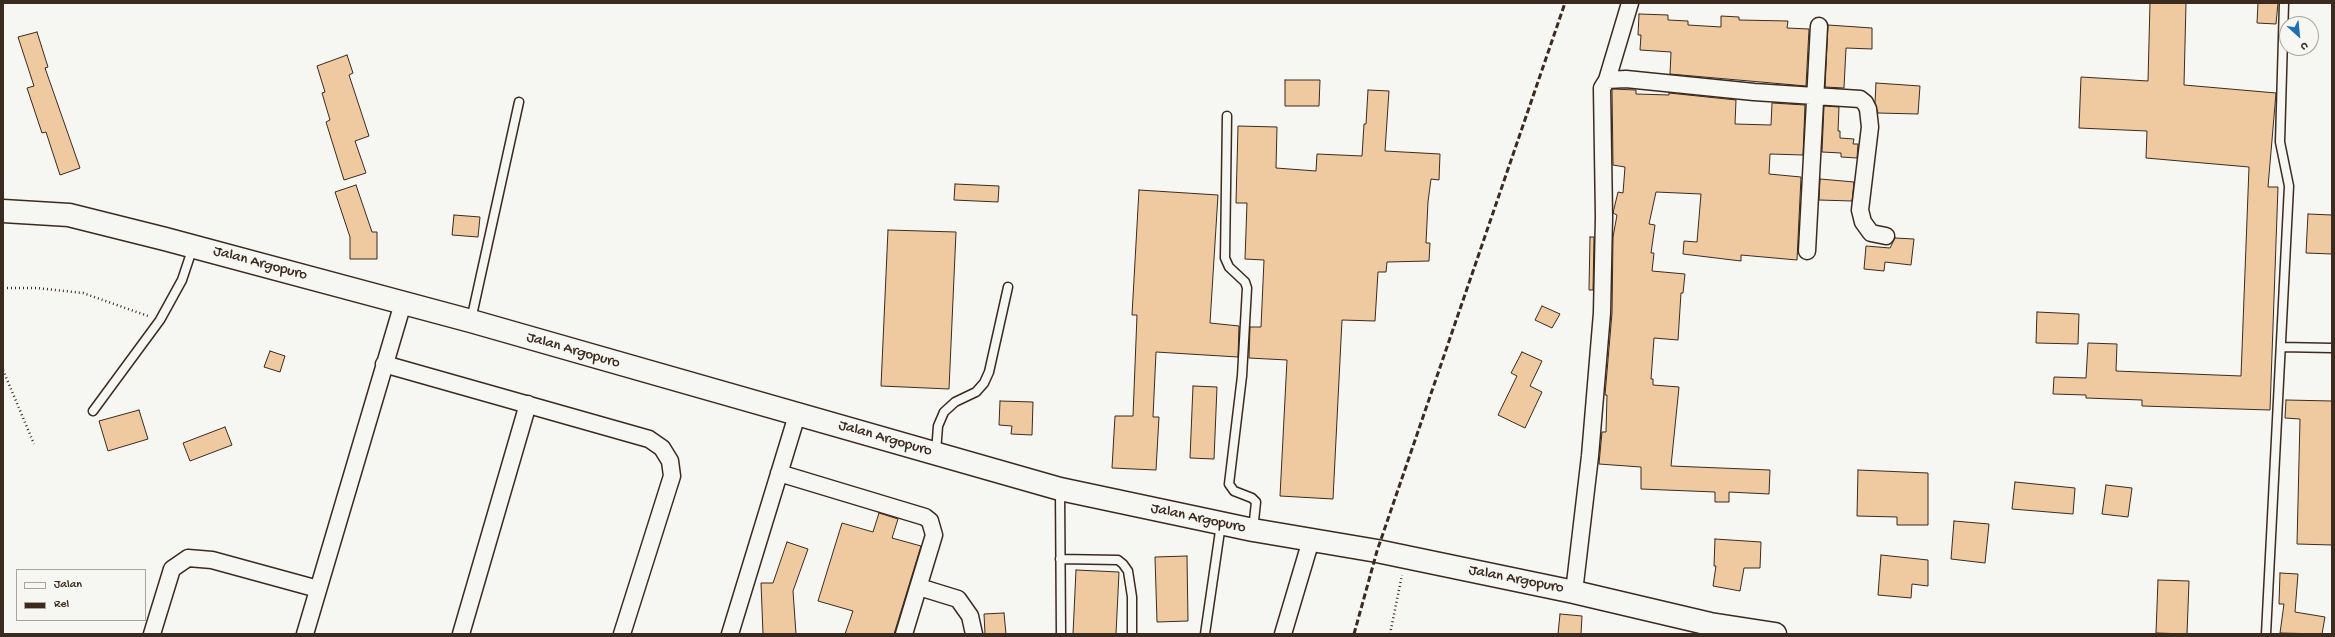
<!DOCTYPE html>
<html>
<head>
<meta charset="utf-8">
<style>
  body { margin:0 }
  #map { position:relative; width:2335px; height:637px; overflow:hidden; background:#f6f6f2; font-family:"Gochi Hand",sans-serif }
  canvas { display:block }
  .frame { position:absolute; inset:0; border:4px solid #3b2a1e; pointer-events:none }
  .legend { position:absolute; left:16px; top:569px; width:130px; height:52px; box-sizing:border-box; background:#f6f6f2; border:1px solid #aba49d; margin:0; padding:5px 7px; list-style:none; font-size:12px; color:#3b2a1e }
  .legend li { display:flex; align-items:center; gap:8px; height:20px }
  .legend b { width:20px; border:1px solid #aba49d }
  .north { position:absolute; left:2279px; top:16px; width:40px; height:40px; box-sizing:border-box; background:#f6f6f2; border:1px solid #aba49d; border-radius:50%; rotate:153deg; font-size:11px; font-weight:700; line-height:16px; text-align:center; color:#3b2a1e }
  .north::after { content:''; display:block; margin:auto; width:14px; height:18px; background:#1f6fb2; clip-path:polygon(50% 0,100% 100%,50% 72%,0 100%) }
</style>
</head>
<body>
<div id="map">
<canvas width="2335" height="637"></canvas>
<div class="frame"></div>
<ul class="legend">
<li><b style="height:5px;background:#f6f6f2"></b>Jalan</li>
<li><b style="height:5px;background:#3b2a1e"></b>Rel</li>
</ul>
<div class="north">U</div>
</div>
<script>
const context = document.querySelector('canvas').getContext('2d');
context.lineJoin = 'round';
function fill(path, color) { context.fillStyle = color; context.fill(path, 'evenodd'); }
const shape = rows => new Path2D(rows.map(r => 'M' + r).join(''));
function trace(path, color, width, dash) { context.strokeStyle = color; context.lineWidth = width; context.lineCap = dash ? 'butt' : 'round'; context.setLineDash(dash || []); context.stroke(path); }
function drawText(font, color, halo, rows, align = 'center') {
  context.font = font + ' "Gochi Hand",sans-serif'; context.lineWidth = 3; context.setLineDash([]); context.textBaseline = 'middle'; context.strokeStyle = halo; context.fillStyle = color; for (const [text, x, y, turn = 0] of rows) {
    context.save(); context.translate(x, y); context.rotate((+turn || 0) * Math.PI / 180); context.textAlign = isNaN(turn) ? turn : align; if (halo) context.strokeText(text, 0, 0); context.fillText(text, 0, 0); context.restore();
  }
}
const building = shape([
  [2150,3,2186,3,2184,85,2276,93,2268,187,2278,187,2270,410,2142,406,2142,400,2086,398,2086,395,2053,394,2054,377,2086,378,2088,343,2117,344,2116,371,2241,376,2249,167,2146,158,2147,131,2079,128,2081,77,2148,81,2150,3],
  [2258,3,2278,3,2276,24,2257,23,2258,3],
  [1639,14,1668,15,1668,20,1688,21,1688,25,1721,27,1721,16,1739,17,1739,20,1788,21,1787,28,1809,29,1806,86,1670,74,1671,52,1640,50,1641,35,1638,35,1639,14],
  [1828,25,1872,28,1872,49,1846,48,1844,88,1825,87,1828,25],
  [37,32,48,67,45,68,80,168,60,175,46,132,42,133,27,88,34,86,18,37,37,32],
  [347,55,353,73,349,75,369,136,355,141,366,173,344,180,326,122,330,120,322,93,325,92,317,66,347,55],
  [1285,80,1320,80,1319,106,1285,106,1285,80],
  [1876,83,1920,86,1918,114,1878,113,1875,103,1876,83],
  [1612,89,1636,90,1636,94,1669,95,1669,93,1736,100,1735,124,1771,125,1772,103,1805,105,1803,155,1770,154,1769,174,1801,177,1797,260,1741,255,1741,261,1683,254,1684,241,1697,242,1701,194,1656,192,1649,224,1655,225,1651,253,1654,253,1652,271,1685,274,1683,293,1681,293,1678,340,1654,338,1651,379,1653,379,1653,385,1679,387,1671,466,1770,470,1769,494,1729,492,1729,502,1715,502,1715,492,1641,489,1641,467,1599,464,1602,432,1606,432,1607,395,1605,395,1612,313,1613,237,1617,215,1613,213,1618,192,1623,193,1625,167,1613,165,1612,89],
  [1368,90,1389,91,1385,151,1440,154,1439,180,1431,179,1428,202,1426,243,1430,243,1429,261,1387,262,1386,272,1378,272,1375,321,1342,320,1333,499,1280,496,1287,360,1249,358,1250,327,1261,327,1264,260,1245,259,1247,203,1236,203,1238,126,1277,127,1276,168,1316,171,1317,154,1362,156,1364,124,1366,124,1368,90],
  [1824,106,1839,107,1838,131,1840,131,1840,138,1854,139,1853,144,1858,144,1857,158,1841,157,1841,153,1822,152,1824,106],
  [1820,179,1854,182,1852,201,1819,200,1820,179],
  [955,184,999,186,998,202,954,200,955,184],
  [356,185,372,232,377,232,377,259,350,259,350,237,335,192,356,185],
  [1139,190,1218,195,1210,323,1239,326,1238,357,1156,352,1153,417,1159,417,1156,470,1112,468,1115,416,1133,416,1137,315,1132,315,1139,190],
  [2308,214,2332,215,2332,254,2306,253,2308,214],
  [454,215,480,217,478,237,452,235,454,215],
  [888,230,956,232,949,389,881,386,888,230],
  [1590,237,1594,237,1593,290,1589,290,1590,237],
  [1895,238,1914,239,1911,265,1885,262,1884,271,1864,269,1866,246,1890,248,1895,238],
  [1542,306,1560,314,1552,328,1535,320,1542,306],
  [2037,312,2079,314,2078,344,2036,343,2037,312],
  [270,351,285,356,280,372,264,367,270,351],
  [1522,352,1542,361,1530,386,1542,392,1525,428,1498,415,1517,376,1511,373,1522,352],
  [1193,386,1217,387,1214,459,1190,458,1193,386],
  [2286,400,2332,401,2332,545,2297,544,2300,419,2285,418,2286,400],
  [1000,401,1033,402,1032,435,1011,434,1012,426,999,425,1000,401],
  [139,410,148,439,108,451,99,421,139,410],
  [225,427,232,445,190,461,183,443,225,427],
  [1858,470,1928,473,1928,525,1897,525,1897,517,1857,516,1858,470],
  [2015,482,2075,488,2073,514,2012,509,2015,482],
  [2106,485,2132,488,2128,517,2102,514,2106,485],
  [879,513,898,519,892,538,921,546,894,634,845,634,853,611,818,601,842,523,873,532,879,513],
  [1954,521,1989,524,1985,563,1951,559,1954,521],
  [1715,539,1761,542,1760,568,1744,568,1740,591,1713,586,1716,566,1714,566,1715,539],
  [787,542,808,549,793,591,796,634,763,634,761,583,773,583,787,542],
  [1881,555,1928,560,1928,586,1912,584,1911,598,1878,595,1881,555],
  [1187,556,1188,621,1157,622,1155,557,1187,556],
  [1076,570,1119,572,1116,634,1073,634,1076,570],
  [2280,573,2298,574,2295,612,2325,617,2322,634,2280,633,2284,604,2279,604,2280,573],
  [2158,580,2189,581,2187,634,2156,633,2158,580],
  [1004,613,1006,634,985,634,984,614,1004,613],
  [1560,614,1582,616,1581,634,1558,634,1560,614]
]);
const path = shape([
  [3,288,37,288,83,293,148,316],
  [3,370,34,444],
  [1390,634,1402,575]
]);
const service = shape([
  [1227,116,1225,258,1229,267,1245,282,1247,288,1242,376,1229,484,1234,491,1252,498,1256,502,1253,530],
  [471,320,519,102],
  [2281,347,2332,348],
  [93,411,160,320,182,280,193,247],
  [936,452,938,426,944,412,955,402,976,392,984,383,989,372,1008,287],
  [1060,490,1061,634],
  [1060,559,1118,560,1123,564,1128,571,1132,597,1132,634],
  [1205,634,1221,524],
  [2266,634,2289,186,2280,142,2284,3]
]);
const minor = shape([
  [1607,80,1630,3],
  [1807,251,1819,26],
  [384,364,649,439,662,448,670,461,672,476,622,634],
  [779,473,925,517,930,521,934,535,904,634],
  [919,587,958,599,970,616,974,634],
  [1574,592,1590,456,1602,313,1604,217,1602,88,1607,80,1626,79,1754,92,1860,99,1865,103,1868,109,1870,127,1860,210,1863,222,1871,233,1886,236],
  [152,634,172,569,188,558,212,560,318,589],
  [305,634,403,303],
  [461,634,528,404],
  [730,634,797,415],
  [1283,634,1311,540]
]);
const trunk = shape([
  [3,211,69,215,165,239,471,321,1060,489,1253,530,1377,551,1574,592,1710,624,1775,634]
]);
const rail = shape([
  [1354,634,1377,551,1565,3]
]);
const streetNames = [
  ["Jalan Argopuro",260,264,15],
  ["Jalan Argopuro",573,351,16],
  ["Jalan Argopuro",885,439,16],
  ["Jalan Argopuro",1198,519,12],
  ["Jalan Argopuro",1516,580,11]
];
fill(building, '#efcaa0');
trace(building, '#3b2a1e', 1);
trace(service, '#3b2a1e', 11);
trace(minor, '#3b2a1e', 19);
trace(trunk, '#3b2a1e', 25);
trace(path, '#3b2a1e', 2.5, [1, 3]);
trace(service, '#f6f6f2', 8);
trace(minor, '#f6f6f2', 16);
trace(trunk, '#f6f6f2', 22);
trace(rail, '#3b2a1e', 3, [6, 3]);
drawText('15px', '#3b2a1e', '#f6f6f2', streetNames);
</script>
</body>
</html>
